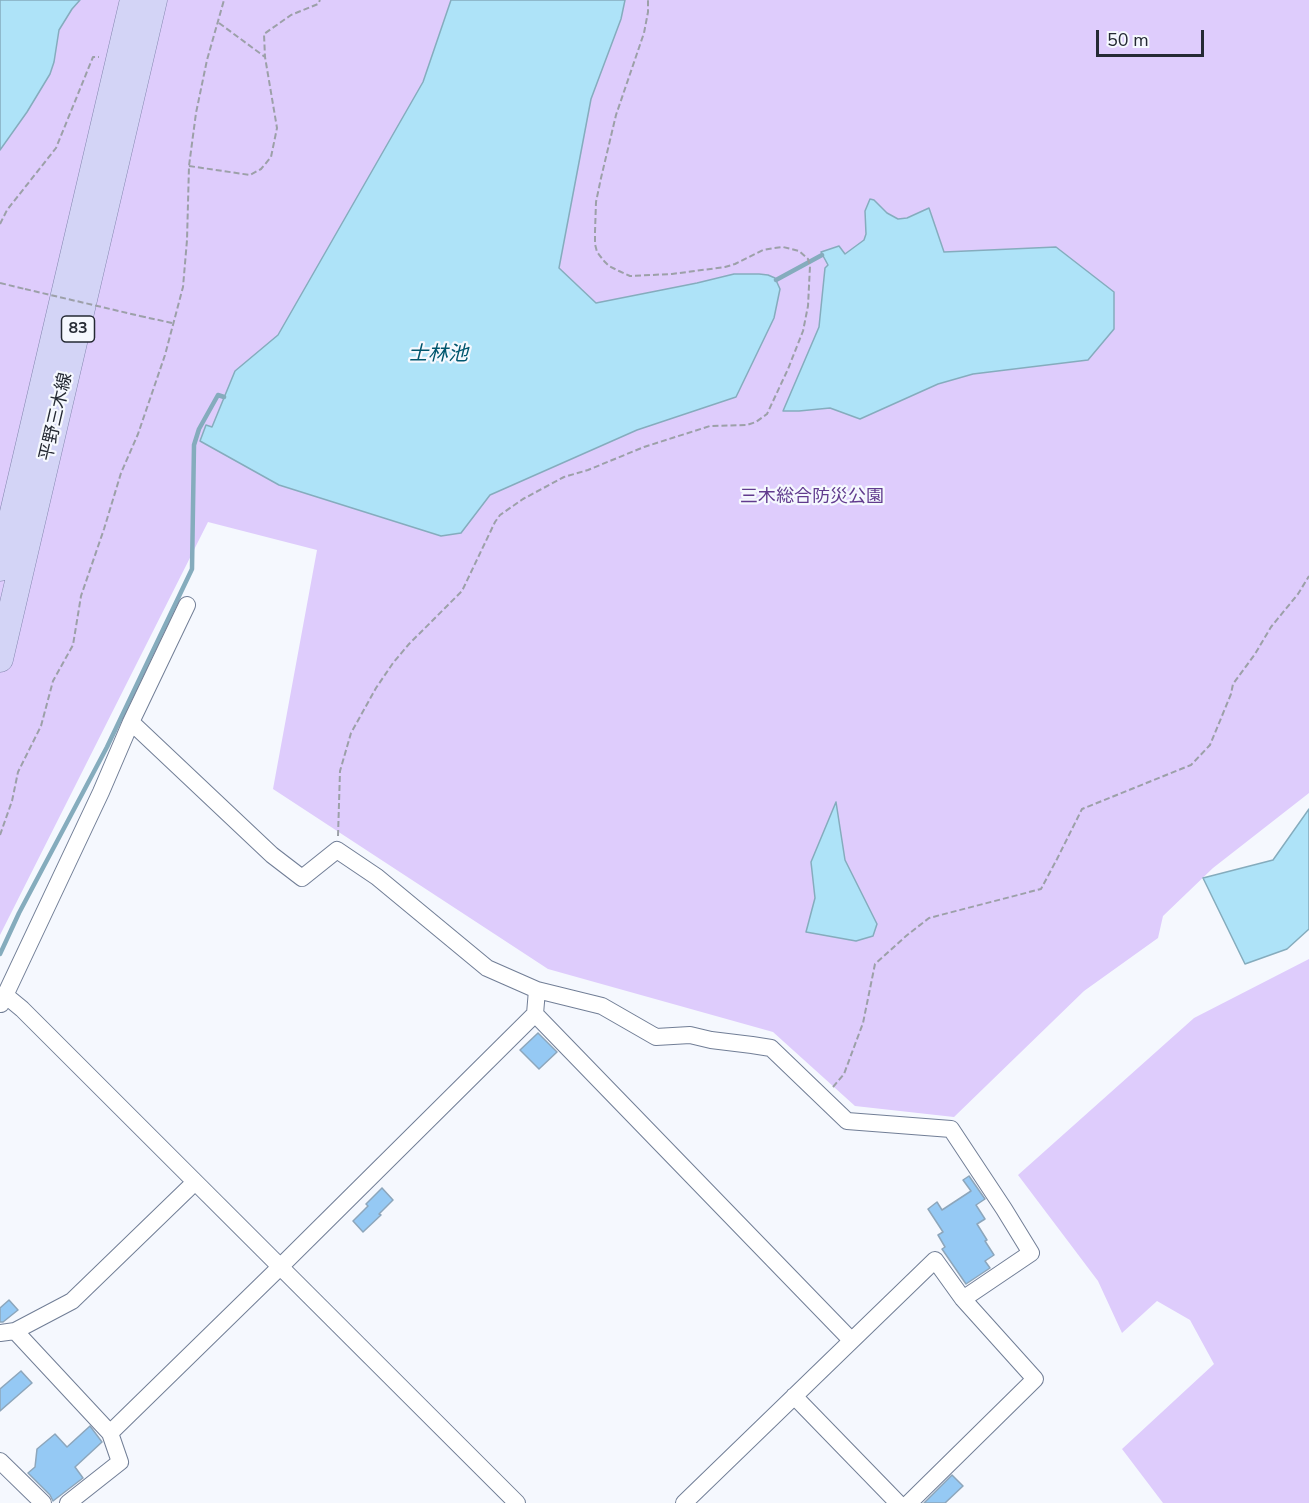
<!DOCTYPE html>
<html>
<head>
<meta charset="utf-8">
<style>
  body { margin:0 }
  #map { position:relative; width:1309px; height:1503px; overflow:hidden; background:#f5f8fe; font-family:"Nunito Sans",sans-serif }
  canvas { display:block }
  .scale { position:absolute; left:1096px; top:30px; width:108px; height:27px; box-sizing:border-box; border:3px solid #252a34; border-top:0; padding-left:8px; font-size:18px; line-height:21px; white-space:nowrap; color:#252a34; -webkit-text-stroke:4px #f5f8fe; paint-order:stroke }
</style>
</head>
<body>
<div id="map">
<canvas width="1309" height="1503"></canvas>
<div class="scale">50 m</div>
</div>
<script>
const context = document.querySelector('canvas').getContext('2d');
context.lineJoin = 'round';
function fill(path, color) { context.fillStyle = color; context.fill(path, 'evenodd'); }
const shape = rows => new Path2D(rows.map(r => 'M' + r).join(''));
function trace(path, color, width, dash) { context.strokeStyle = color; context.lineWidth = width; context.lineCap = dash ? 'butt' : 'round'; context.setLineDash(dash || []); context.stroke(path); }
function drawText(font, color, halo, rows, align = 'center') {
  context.font = font + ' "Nunito Sans","Noto Sans JP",sans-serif'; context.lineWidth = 4.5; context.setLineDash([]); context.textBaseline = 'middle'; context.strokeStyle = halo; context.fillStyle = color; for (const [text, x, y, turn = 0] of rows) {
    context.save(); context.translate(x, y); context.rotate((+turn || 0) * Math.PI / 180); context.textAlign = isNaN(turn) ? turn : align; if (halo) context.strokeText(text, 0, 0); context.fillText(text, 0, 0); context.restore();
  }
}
const green = shape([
  [0,0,1309,0,1309,793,1213,868,1163,916,1158,938,1084,991,954,1117,855,1106,773,1032,548,969,273,789,317,550,208,522,0,935],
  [1309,959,1309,1503,1163,1503,1122,1449,1214,1364,1190,1320,1157,1301,1122,1333,1098,1281,1018,1175,1194,1018]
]);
const water = shape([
  [0,0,80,0,72,9,59,30,54,62,50,74,27,112,0,150,0,0],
  [451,0,625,0,621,19,591,99,559,268,596,303,697,283,734,274,759,274,768,275,775,278,780,289,774,318,736,397,637,430,490,495,461,533,441,536,279,485,200,441,206,425,212,427,235,371,278,335,423,82,451,0],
  [870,199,874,200,887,213,898,219,907,218,929,208,944,252,1056,247,1114,292,1114,329,1088,360,973,374,938,384,860,419,830,408,799,411,783,411,819,327,825,268,828,265,821,252,839,246,845,254,864,240,866,234,865,211,870,199],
  [836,802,845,860,877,924,873,936,856,941,806,932,815,898,811,862,836,802],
  [1309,809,1309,929,1287,949,1245,964,1203,878,1273,860,1309,809]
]);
const stream = shape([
  [776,280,822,255],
  [0,954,19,913,107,747,192,569,194,445,199,429,218,395,224,397]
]);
const building = shape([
  [538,1033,557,1052,539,1069,520,1050,538,1033],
  [969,1176,985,1199,976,1205,985,1219,977,1224,987,1240,985,1241,994,1255,985,1261,990,1268,966,1284,942,1249,945,1247,938,1235,943,1232,928,1209,937,1202,942,1210,971,1191,963,1180,969,1176],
  [382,1188,393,1200,379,1214,381,1215,363,1232,353,1221,368,1206,366,1204,382,1188],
  [9,1300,18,1310,3,1322,0,1322,0,1308,9,1300],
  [21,1371,32,1383,0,1411,0,1389,21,1371],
  [90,1426,102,1442,75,1467,83,1478,53,1501,50,1495,28,1473,35,1467,37,1449,55,1434,67,1447,90,1426],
  [952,1475,963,1486,945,1503,924,1503,952,1475]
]);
const path = shape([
  [219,23,265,57],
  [189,166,250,175,261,169,271,157,277,128,265,57,264,34,291,15,318,4,320,0],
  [0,224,7,210,56,148,93,57,99,57],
  [0,283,25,289],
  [140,316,172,323],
  [0,835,12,801,18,772,41,726,53,681,73,645,81,596,104,529,121,473,138,434,165,355,183,287,187,240,189,166,196,113,207,60,224,0],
  [338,836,340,771,351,733,376,688,393,663,409,644,462,591,495,522,500,515,523,499,564,477,588,470,644,447,710,426,747,425,756,422,767,414,788,369,803,331,808,306,810,266,808,259,799,251,783,247,774,248,763,250,735,264,725,267,672,274,630,276,619,271,609,266,604,261,597,252,595,244,595,232,596,202,601,178,616,115,644,33,648,12,648,0],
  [833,1087,844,1074,863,1023,875,964,906,936,929,918,1041,889,1057,859,1082,809,1191,765,1210,745,1231,694,1233,684,1255,654,1271,627,1298,594,1309,576]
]);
const minor = shape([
  [131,722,272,855,302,878,337,850,377,877,487,968,537,990,602,1006,656,1037,690,1035,711,1040,752,1045,771,1048,847,1121,951,1129,1004,1209,1031,1253,963,1299],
  [5,995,22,1009,517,1503],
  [1,1004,101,792,131,722,187,605],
  [535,1014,851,1340],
  [15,1331,110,1433,280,1267,535,1014,537,990],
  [0,1333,15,1331,72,1301,195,1182],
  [794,1396,898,1503],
  [0,1461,43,1503],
  [68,1503,120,1462,110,1433],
  [684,1503,935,1260,963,1299,1035,1379,909,1503]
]);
const primary = shape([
  [0,568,133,0],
  [0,659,154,0]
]);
const pathBridge = shape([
  [25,289,140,316]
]);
const shields = [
  [78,329,33]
];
const shieldNames = [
  ["83",78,329]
];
const streetNames = [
  ["平野三木線",57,417,-77]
];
const parkNames = [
  ["三木総合防災公園",812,498]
];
const waterNames = [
  ["士林池",438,355]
];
fill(green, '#deccfc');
fill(water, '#aee3f8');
trace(water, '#85acbd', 1.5);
trace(stream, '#85acbd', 4.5);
fill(building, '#95c9f4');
trace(building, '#8da6bb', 1.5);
trace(minor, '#717e96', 18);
trace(primary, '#8386ae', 27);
trace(path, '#9ca0a8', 2, [6, 3]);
trace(minor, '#fff', 16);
trace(primary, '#d3d4f6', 26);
trace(pathBridge, '#9ca0a8', 2, [6, 3]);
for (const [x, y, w] of shields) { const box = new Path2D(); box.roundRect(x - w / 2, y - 13, w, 26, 4.5); context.fillStyle = '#f5f8fe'; context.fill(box); trace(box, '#252a34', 1.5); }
drawText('bold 16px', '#252a34', null, shieldNames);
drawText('18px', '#252a34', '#f5f8fe', streetNames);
drawText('18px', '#613b8e', '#f5f8fe', parkNames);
drawText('italic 20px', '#00566e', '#f5f8fe', waterNames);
</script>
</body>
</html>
